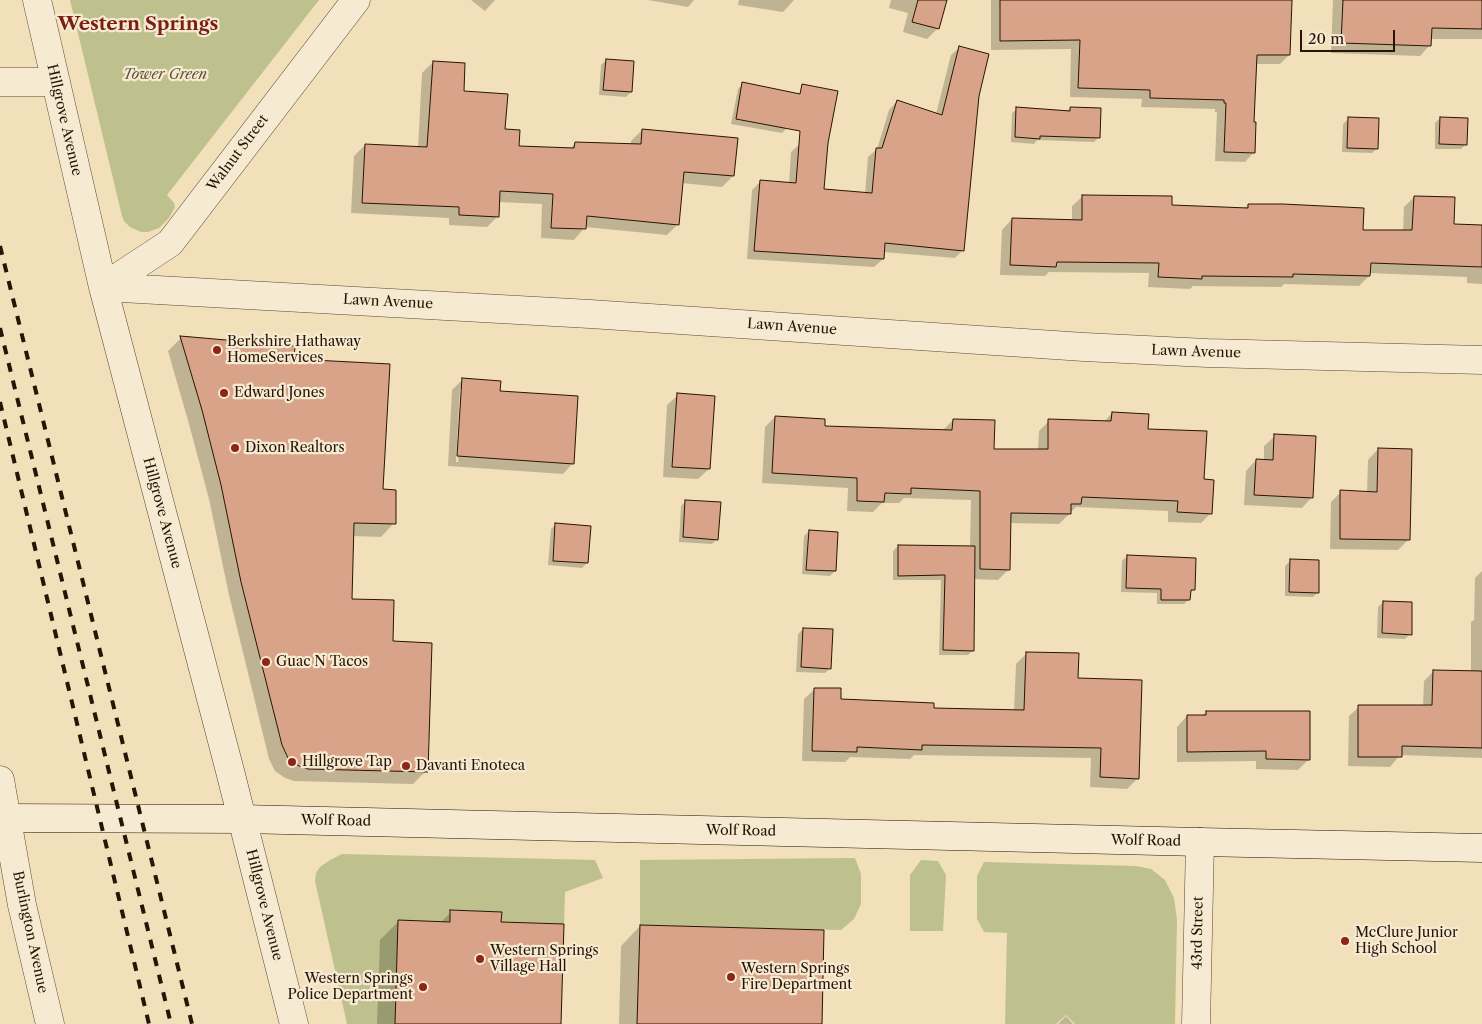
<!DOCTYPE html>
<html>
<head>
<meta charset="utf-8">
<style>
  body { margin:0 }
  #map { position:relative; width:1482px; height:1024px; overflow:hidden; background:#f1e0ba; font-family:"Libre Caslon Text",serif }
  canvas { display:block }
  .scale { position:absolute; left:1300px; top:30px; width:95px; height:22px; box-sizing:border-box; border:2px solid #281404; border-top:0; padding-left:6px; font-size:15px; line-height:18px; white-space:nowrap; color:#281404; -webkit-text-stroke:4px #f6ebd2; paint-order:stroke }
</style>
</head>
<body>
<div id="map">
<canvas width="1482" height="1024"></canvas>
<div class="scale">20 m</div>
</div>
<script>
const context = document.querySelector('canvas').getContext('2d');
context.lineJoin = 'round';
function fill(path, color) { context.fillStyle = color; context.fill(path, 'evenodd'); }
const shape = rows => new Path2D(rows.map(r => 'M' + r).join(''));
function trace(path, color, width, dash) { context.strokeStyle = color; context.lineWidth = width; context.lineCap = dash ? 'butt' : 'round'; context.setLineDash(dash || []); context.stroke(path); }
function drawText(font, color, halo, rows, align = 'center') {
  context.font = font + ' "Libre Caslon Text",serif'; context.lineWidth = 4.5; context.setLineDash([]); context.textBaseline = 'middle'; context.strokeStyle = halo; context.fillStyle = color; for (const [text, x, y, turn = 0] of rows) {
    context.save(); context.translate(x, y); context.rotate((+turn || 0) * Math.PI / 180); context.textAlign = isNaN(turn) ? turn : align; if (halo) context.strokeText(text, 0, 0); context.fillText(text, 0, 0); context.restore();
  }
}
const green = shape([
  [70,0,319,0,167,195,174,203,175,207,169,218,159,228,148,232,141,232,130,227,124,221,122,216],
  [342,854,595,860,603,878,565,892,564,924,501,922,501,912,451,910,450,922,398,920,395,1024,347,1024,315,881,316,873,320,867,330,860],
  [855,858,861,874,861,904,854,919,841,930,640,925,640,860],
  [921,860,938,861,946,875,943,931,910,931,910,875],
  [984,862,1136,866,1151,869,1165,880,1174,898,1177,920,1175,1024,1075,1024,1066,1015,1056,1024,1005,1024,1007,933,984,932,977,919,977,876]
]);
const shadow = shape([
  [471,0,495,0,485,11],
  [648,0,694,0,688,7],
  [739,0,794,0,783,12,738,5],
  [891,0,945,0,938,28,927,39,903,32,908,13,889,8],
  [991,0,1291,0,1289,55,1280,64,1255,64,1253,124,1254,152,1245,162,1215,161,1217,112,1215,112,1215,109,1141,107,1142,99,1070,97,1071,49,991,50],
  [1333,0,1482,0,1482,39,1430,39,1430,45,1420,56,1331,53],
  [960,47,977,96,963,250,955,258,883,252,883,259,874,267,747,259,752,190,761,181,789,184,791,152,800,144,823,191,865,194,868,157,877,149,889,110,897,101,936,114,951,55],
  [606,60,631,92,626,97,599,95,601,65],
  [433,62,462,93,504,131,518,147,570,149,575,143,631,145,631,141,642,130,736,139,733,176,722,187,681,183,678,224,667,235,585,227,574,240,541,238,542,204,498,202,498,216,487,227,449,225,449,218,351,213,354,156,365,145,418,148,422,73],
  [743,84,787,128,782,133,731,124,738,89],
  [1071,108,1099,137,1094,142,1037,140,1034,144,1011,142,1012,113,1017,109,1066,112],
  [1440,118,1466,144,1461,149,1435,149,1435,123],
  [1348,119,1377,148,1372,153,1342,152,1343,124],
  [1083,196,1170,206,1244,209,1248,205,1362,231,1403,232,1404,207,1414,197,1453,225,1482,226,1482,284,1467,283,1467,277,1369,273,1369,276,1359,286,1284,284,1281,287,1193,286,1190,289,1148,287,1149,273,1049,272,1045,276,1000,275,1002,230,1012,219,1072,221,1072,206],
  [181,338,292,360,382,491,394,523,381,537,352,536,350,600,392,643,426,771,413,784,294,781,285,778,275,771,269,759,229,595,209,499,189,424,168,351],
  [462,380,499,392,573,463,563,474,448,466,452,390],
  [460,389,463,389,458,462,456,462],
  [678,395,709,469,698,479,663,477,667,405],
  [1112,413,1147,430,1203,480,1211,513,1201,523,1168,522,1168,511,1076,507,1059,524,1010,523,1009,569,998,580,973,579,973,650,968,655,939,655,941,580,893,580,893,551,898,546,970,547,971,500,904,498,899,503,882,503,873,512,847,511,848,488,762,483,765,427,775,417,823,427,943,430,953,420,993,450,1038,450,1039,431,1049,421,1104,422],
  [1275,436,1312,497,1302,508,1244,505,1246,471,1256,460,1264,461,1264,446],
  [1378,449,1409,539,1398,550,1330,549,1331,502,1341,492,1367,493,1368,460],
  [686,501,717,539,712,544,679,542,681,506],
  [556,524,587,563,582,568,548,565,551,529],
  [809,531,835,571,830,576,802,574,804,536],
  [1127,556,1194,589,1189,594,1189,599,1184,604,1157,604,1157,593,1121,592,1122,561],
  [1290,561,1318,592,1313,597,1285,596,1285,566],
  [1482,571,1482,758,1400,755,1390,767,1348,766,1349,716,1359,707,1423,706,1424,681,1434,671,1471,672,1471,622,1474,620,1475,578],
  [1383,602,1410,634,1405,639,1377,638,1378,607],
  [803,629,830,668,825,673,796,672,798,634],
  [1026,654,1077,679,1138,778,1127,789,1090,787,1091,758,914,755,910,759,850,757,845,762,802,761,804,699,815,689,839,701,932,710,1014,711,1016,664],
  [1206,712,1309,759,1298,770,1256,769,1256,761,1177,762,1177,727,1187,716,1202,716],
  [451,912,500,923,560,1024,377,1024,380,940,399,921,440,923],
  [640,926,821,1024,619,1024,621,946],
  [1066,1016,1073,1024,1058,1024]
]);
const building = shape([
  [918,0,947,0,939,29,912,22,918,0],
  [1000,0,1292,0,1290,55,1257,55,1254,122,1256,122,1255,153,1224,152,1226,103,1224,103,1224,100,1150,98,1150,90,1078,88,1080,40,1000,41,1000,0],
  [1343,0,1482,0,1482,29,1432,28,1431,46,1341,43,1343,0],
  [959,46,989,54,979,96,964,251,885,243,884,259,754,251,760,180,796,183,800,131,736,119,742,82,800,94,802,84,838,91,828,143,824,189,872,193,876,148,882,148,897,100,942,115,959,46],
  [606,59,634,61,632,92,603,90,606,59],
  [433,61,465,63,464,91,508,94,505,129,520,130,519,146,574,148,575,142,641,144,642,129,738,138,734,176,684,172,679,225,587,216,586,229,551,228,553,194,500,191,499,217,459,215,459,207,362,203,365,144,427,147,433,61],
  [1016,107,1070,111,1070,107,1101,108,1100,138,1040,136,1040,139,1015,137,1016,107],
  [1348,117,1379,118,1378,149,1347,148,1348,117],
  [1440,117,1468,118,1467,145,1439,144,1440,117],
  [1082,195,1172,196,1172,205,1248,208,1248,204,1283,204,1364,208,1363,230,1412,230,1414,196,1455,197,1454,224,1482,225,1482,267,1371,263,1370,276,1293,274,1293,277,1202,276,1202,279,1158,277,1159,263,1057,262,1056,267,1010,265,1012,218,1082,220,1082,195],
  [180,336,295,346,294,359,390,364,383,489,396,490,396,524,354,523,352,599,394,600,393,641,432,643,428,772,308,769,299,766,288,758,282,745,241,582,221,485,202,410,180,336],
  [462,378,501,381,500,391,578,396,574,464,457,456,462,378],
  [677,393,715,396,710,469,672,467,677,393],
  [1112,412,1149,414,1148,429,1207,431,1204,479,1214,480,1212,514,1177,512,1178,501,1082,497,1081,504,1071,504,1071,514,1011,513,1010,570,980,569,980,491,911,488,911,494,885,493,884,502,857,501,857,478,772,473,775,416,825,419,825,426,952,430,953,419,995,420,994,449,1048,449,1048,419,1111,421,1112,412],
  [1274,434,1316,436,1313,498,1254,495,1256,459,1273,460,1274,434],
  [1378,448,1412,449,1410,540,1340,539,1340,490,1377,492,1378,448],
  [685,500,721,502,718,540,683,537,685,500],
  [555,523,591,526,588,563,553,561,555,523],
  [809,530,838,532,836,571,806,570,809,530],
  [898,545,975,546,974,651,943,650,945,575,898,576,898,545],
  [1127,555,1196,558,1195,590,1191,590,1190,600,1161,600,1161,589,1126,588,1127,555],
  [1290,559,1319,560,1319,593,1289,592,1290,559],
  [1383,601,1412,602,1412,635,1382,633,1383,601],
  [803,628,833,629,831,669,801,667,803,628],
  [1026,652,1079,653,1078,678,1142,680,1139,779,1100,777,1101,748,922,745,922,750,857,747,857,752,812,751,814,688,841,688,841,699,934,703,934,708,1024,710,1026,652],
  [1433,670,1482,671,1482,748,1402,746,1402,757,1358,757,1358,705,1432,705,1433,670],
  [1206,711,1310,711,1310,760,1266,759,1266,751,1187,752,1187,715,1206,715,1206,711],
  [450,910,502,912,501,922,564,924,561,1024,395,1024,398,920,450,922,450,910],
  [640,925,824,930,822,1024,637,1024,640,925]
]);
const street = shape([
  [37,0,103,287,230,771,294,1024],
  [0,82,56,82],
  [103,287,590,314,1084,347,1207,353,1482,360],
  [103,287,170,243,356,0],
  [0,780,22,905,50,1024],
  [1196,1024,1200,842]
]);
const secondary = shape([
  [0,818,242,819,1200,842,1482,848]
]);
const rail = shape([
  [0,246,192,1024],
  [0,328,171,1024],
  [0,402,149,1024]
]);
const markers = [
  [217,350,5,"#8f2418"],
  [224,393,5,"#8f2418"],
  [235,448,5,"#8f2418"],
  [266,662,5,"#8f2418"],
  [292,762,5,"#8f2418"],
  [406,766,5,"#8f2418"],
  [1345,941,5,"#8f2418"],
  [480,959,5,"#8f2418"],
  [731,977,5,"#8f2418"],
  [423,987,5,"#8f2418"]
];
const parkNames = [
  ["Tower Green",165,75]
];
const streetNames = [
  ["Hillgrove Avenue",64,120,77],
  ["Walnut Street",238,153,-53],
  ["Lawn Avenue",388,302,3],
  ["Lawn Avenue",792,327,4],
  ["Lawn Avenue",1196,352,2],
  ["Hillgrove Avenue",162,513,75],
  ["Wolf Road",336,821,1],
  ["Wolf Road",741,831,1],
  ["Wolf Road",1146,841,1],
  ["Hillgrove Avenue",264,905,76],
  ["Burlington Avenue",30,932,78],
  ["43rd Street",1198,933,-89]
];
const poiNames = [
  ["Berkshire Hathaway",227,342],
  ["HomeServices",227,358],
  ["Edward Jones",234,393],
  ["Dixon Realtors",245,448],
  ["Guac N Tacos",276,662],
  ["Hillgrove Tap",302,762],
  ["Davanti Enoteca",416,766],
  ["McClure Junior",1355,933],
  ["High School",1355,949],
  ["Western Springs",490,951],
  ["Village Hall",490,967],
  ["Western Springs",741,969],
  ["Fire Department",741,985],
  ["Western Springs",413,979,"right"],
  ["Police Department",413,995,"right"]
];
const districtNames = [
  ["Western Springs",138,25]
];
fill(green, '#bec18d');
fill(shadow, '#0003');
fill(building, '#d8a388');
trace(building, '#281404', 1);
trace(street, '#5a4732', 29);
trace(secondary, '#281404', 29);
trace(street, '#f6ebd2', 28);
trace(secondary, '#f6ebd2', 28);
trace(rail, '#281404', 4, [9, 9]);
for (const [x, y, r, color] of markers) { const dot = new Path2D(); dot.arc(x, y, r, 0, 2 * Math.PI); context.fillStyle = color; context.fill(dot); trace(dot, '#f6ebd2', 2); }
drawText('italic 14px', '#5c5134', '#f6ebd2', parkNames);
drawText('14px', '#281404', '#f6ebd2', streetNames);
drawText('14px', '#281404', '#f6ebd2', poiNames, 'left');
drawText('bold 19px', '#7a1f14', '#f6ebd2', districtNames);
</script>
</body>
</html>
